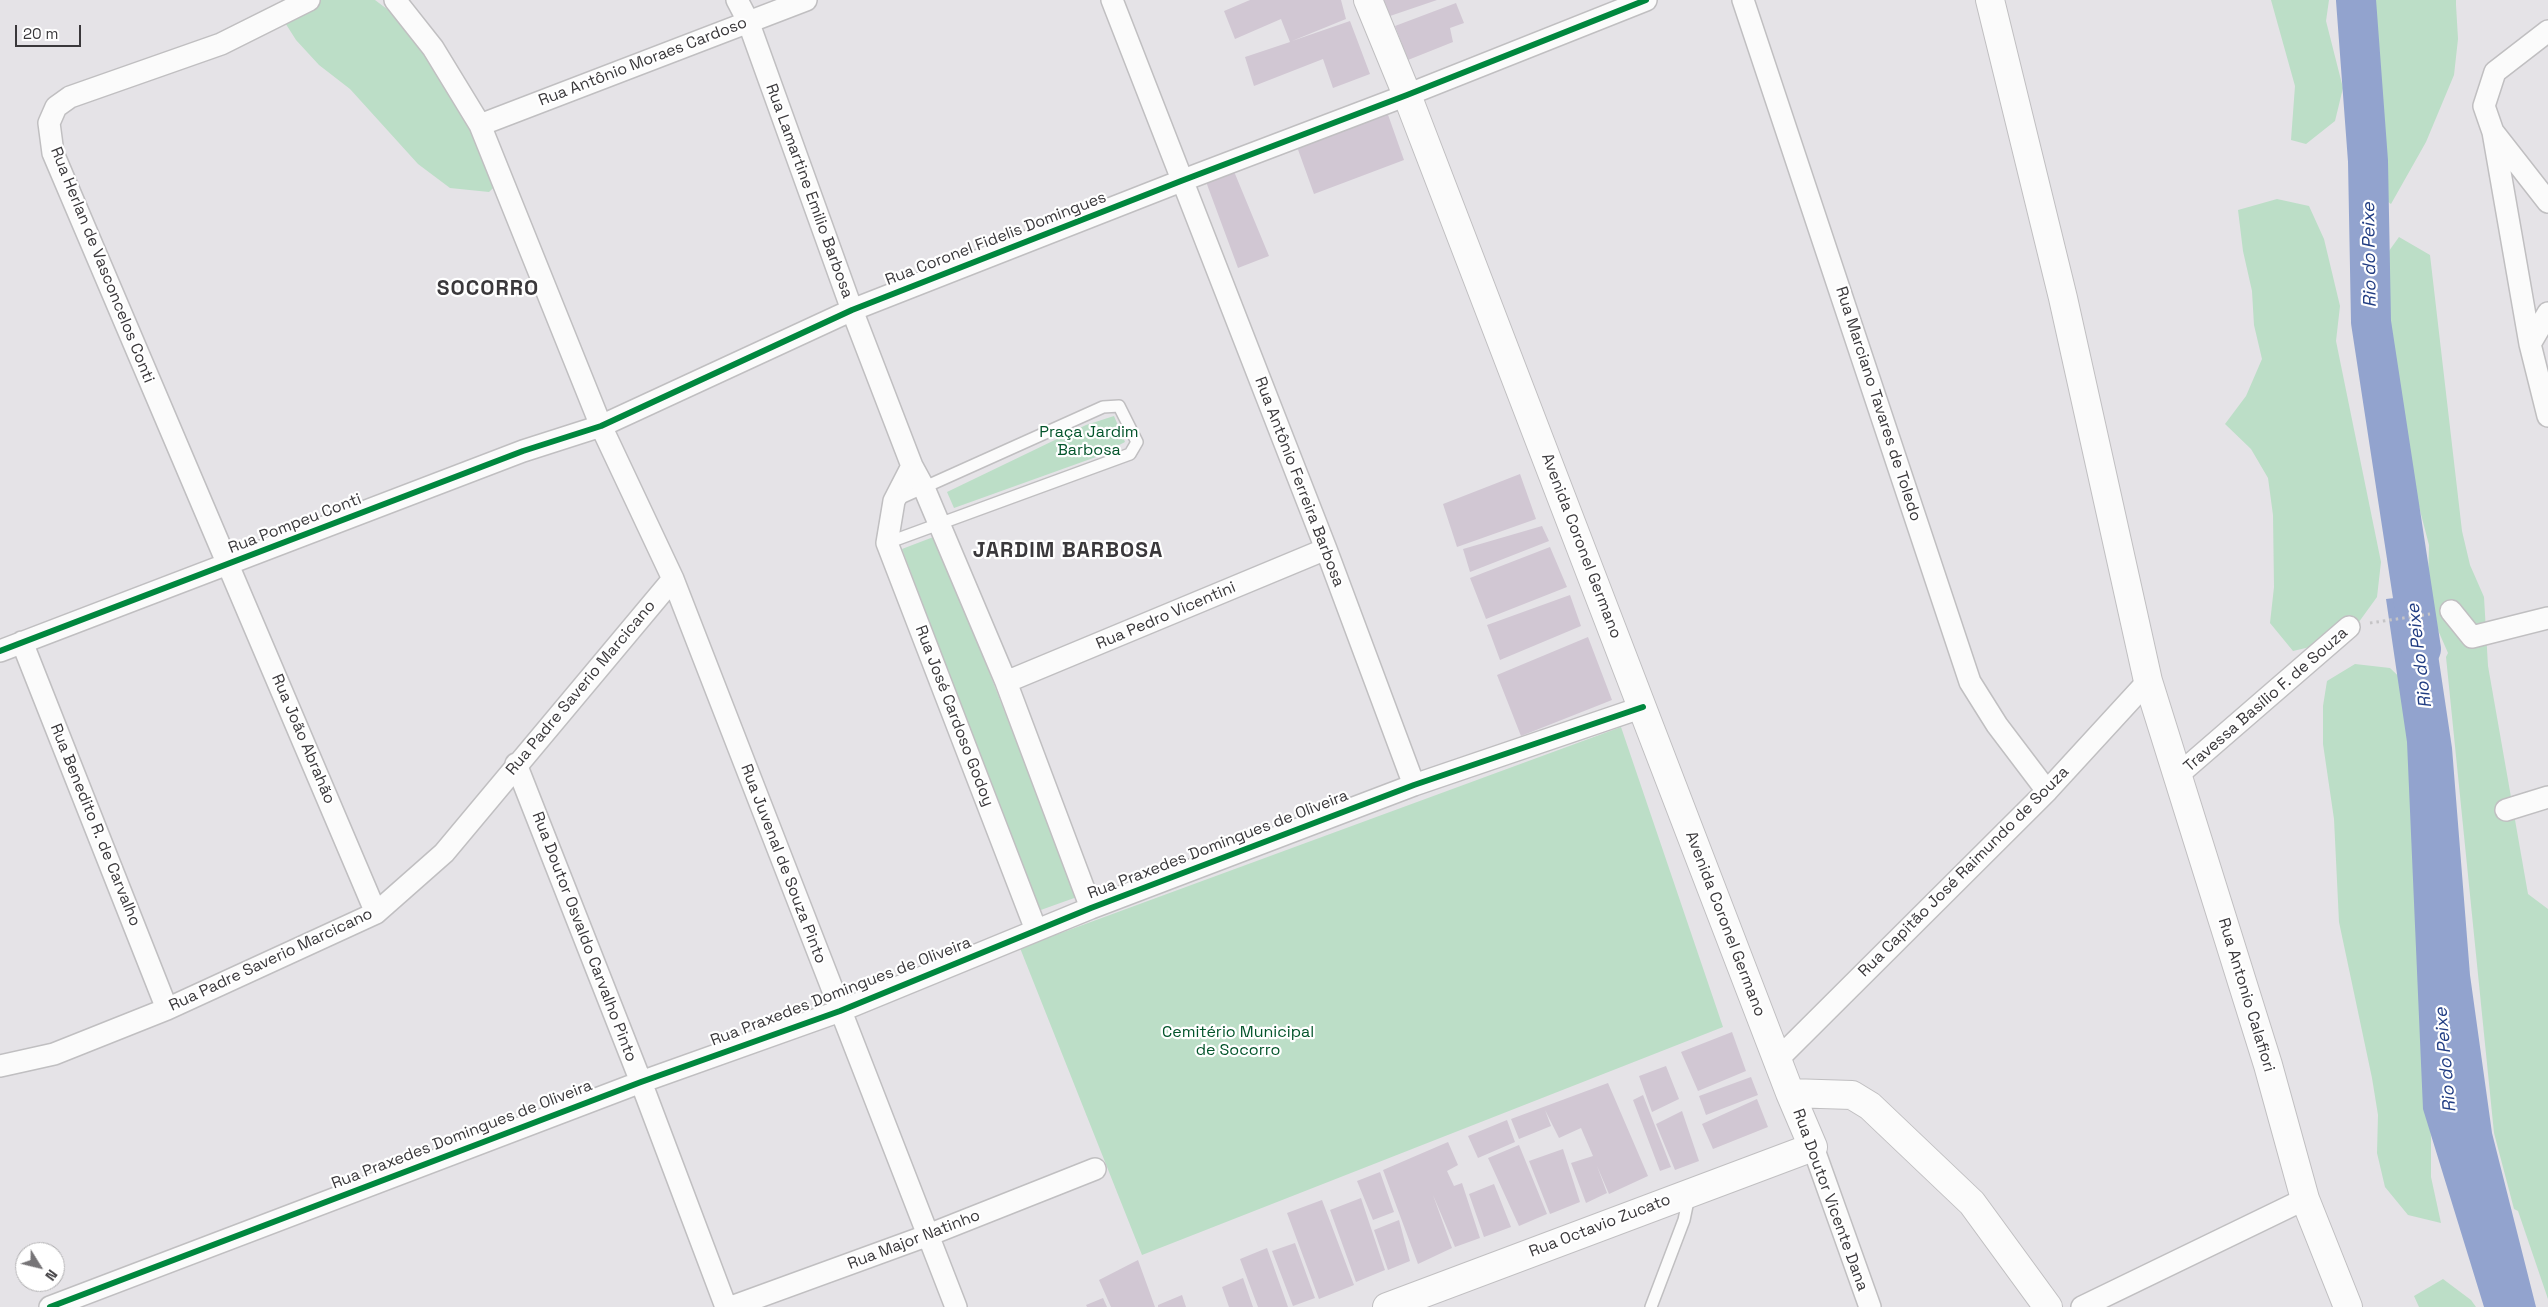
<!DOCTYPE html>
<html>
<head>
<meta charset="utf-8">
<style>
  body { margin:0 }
  #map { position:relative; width:2548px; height:1307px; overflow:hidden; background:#e5e3e7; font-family:"Space Grotesk",sans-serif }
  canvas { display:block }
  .north { position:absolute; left:15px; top:1242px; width:50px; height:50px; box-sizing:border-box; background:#fff; border:1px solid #b0afb1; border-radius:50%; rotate:126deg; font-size:14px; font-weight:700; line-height:20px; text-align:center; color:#3a383b }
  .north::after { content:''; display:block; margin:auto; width:18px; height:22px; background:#767477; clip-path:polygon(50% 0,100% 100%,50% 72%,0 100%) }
  .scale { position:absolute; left:15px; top:25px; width:66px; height:22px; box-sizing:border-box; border:2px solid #3a383b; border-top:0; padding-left:6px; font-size:15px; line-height:18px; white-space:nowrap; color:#3a383b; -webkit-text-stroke:4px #fff; paint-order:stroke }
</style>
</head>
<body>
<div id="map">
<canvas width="2548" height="1307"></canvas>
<div class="north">N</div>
<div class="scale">20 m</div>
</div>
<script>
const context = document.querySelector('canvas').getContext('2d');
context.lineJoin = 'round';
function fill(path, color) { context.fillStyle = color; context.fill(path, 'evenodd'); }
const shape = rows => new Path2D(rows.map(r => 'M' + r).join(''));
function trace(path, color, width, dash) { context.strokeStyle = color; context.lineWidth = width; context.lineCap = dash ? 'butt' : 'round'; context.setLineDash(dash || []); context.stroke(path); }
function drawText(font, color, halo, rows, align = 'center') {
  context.font = font + ' "Space Grotesk",sans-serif'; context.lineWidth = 4.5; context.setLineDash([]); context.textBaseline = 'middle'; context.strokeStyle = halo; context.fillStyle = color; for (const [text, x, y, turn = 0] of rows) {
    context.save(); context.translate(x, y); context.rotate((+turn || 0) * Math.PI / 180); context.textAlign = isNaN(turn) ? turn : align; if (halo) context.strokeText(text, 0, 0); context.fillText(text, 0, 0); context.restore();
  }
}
const green = shape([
  [282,0,375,0,391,12,414,37,470,128,506,176,489,192,450,188,418,164,350,89,319,65,296,40,277,10],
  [2271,0,2329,0,2326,21,2343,88,2335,121,2306,144,2291,140,2295,86],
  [2365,0,2456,0,2456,5,2458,39,2454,75,2426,142,2391,204,2363,183,2359,114,2360,38],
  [2277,199,2309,206,2324,239,2340,306,2336,341,2381,562,2377,597,2356,626,2327,643,2293,651,2270,623,2274,587,2273,515,2268,478,2251,449,2225,424,2246,396,2262,359,2254,325,2252,291,2243,251,2238,210],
  [2399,237,2430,255,2462,531,2470,565,2484,597,2488,666,2528,894,2548,909,2548,1299,2518,1211,2514,1209,2494,1133,2446,657,2448,653,2434,621,2428,584,2429,545,2385,376,2388,372,2373,339,2371,305,2376,269],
  [1114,416,1125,442,1096,457,954,508,947,492,1086,425],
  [936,536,1077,897,1038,911,902,549],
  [2355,664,2390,668,2416,693,2431,1139,2431,1177,2441,1223,2408,1215,2385,1187,2377,1153,2378,1115,2372,1078,2339,922,2334,819,2323,744,2323,706,2327,681],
  [1621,727,1723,1027,1142,1255,1020,948],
  [2443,1279,2471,1300,2476,1307,2419,1307,2414,1296]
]);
const water = shape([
  [2429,594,2452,748,2470,975,2492,1133,2536,1307,2484,1307,2423,1109,2407,742,2386,599]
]);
const river = shape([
  [2356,0,2368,161,2371,322,2421,649]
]);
const building = shape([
  [1250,0,1341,0,1346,19,1292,41,1350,21,1370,74,1333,88,1323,59,1254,86,1245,57,1290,42,1281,19,1235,39,1224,11],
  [1383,0,1437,0,1390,16],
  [1456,3,1464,23,1450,28,1453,42,1408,60,1395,26],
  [1386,109,1404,160,1314,194,1296,144],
  [1233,169,1269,256,1238,268,1205,179],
  [1520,474,1536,519,1457,547,1443,504],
  [1542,526,1549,541,1470,572,1463,549],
  [1550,547,1567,587,1486,619,1470,578],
  [1570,595,1581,626,1500,660,1487,625],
  [1588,637,1612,700,1521,736,1497,675],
  [1732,1032,1746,1071,1698,1091,1681,1052],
  [1666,1066,1679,1099,1652,1112,1639,1076],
  [1751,1077,1758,1095,1706,1115,1699,1096],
  [1608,1083,1648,1176,1609,1194,1597,1166,1607,1193,1586,1203,1571,1163,1593,1156,1581,1128,1559,1138,1545,1110,1551,1126,1519,1139,1511,1119],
  [1643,1095,1671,1167,1660,1171,1633,1100],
  [1757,1099,1768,1127,1713,1149,1702,1124],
  [1682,1111,1699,1161,1675,1170,1656,1124],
  [1507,1120,1515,1142,1478,1158,1468,1136],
  [1448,1142,1458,1165,1447,1171,1454,1186,1462,1183,1480,1238,1455,1247,1433,1195,1452,1248,1418,1264,1383,1170],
  [1519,1145,1547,1214,1519,1226,1488,1158],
  [1563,1149,1580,1202,1550,1214,1529,1161],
  [1380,1172,1394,1212,1373,1220,1357,1181],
  [1494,1184,1511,1227,1484,1237,1469,1194],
  [1361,1198,1385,1270,1356,1282,1330,1210],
  [1322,1200,1354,1285,1319,1299,1287,1213],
  [1399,1220,1410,1261,1388,1270,1374,1230],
  [1295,1243,1315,1298,1293,1306,1272,1251],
  [1267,1248,1288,1307,1258,1307,1240,1259],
  [1138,1260,1155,1307,1111,1307,1099,1280],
  [1243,1278,1253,1307,1229,1307,1222,1287],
  [1182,1295,1186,1307,1158,1307,1158,1305],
  [1103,1298,1107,1307,1087,1307,1086,1305]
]);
const path = shape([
  [2370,623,2430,614]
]);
const service = shape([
  [887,543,1130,454,1137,442,1119,406,1103,407,896,500],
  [1651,1307,1684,1220,1689,1196]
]);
const minor = shape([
  [309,0,221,44,70,97,56,107,49,123,53,153,376,913],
  [395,0,433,48,480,125,601,426,673,579,956,1307],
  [737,0,748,21,852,310,912,466,924,488,1006,682,1091,908],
  [1112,0,1326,549,1414,785],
  [1743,0,1970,682,1997,725,2047,791],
  [2548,31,2495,72,2484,106,2493,132,2530,344,2548,416],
  [480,125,806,0],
  [2494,133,2548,202],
  [2530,344,2548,313],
  [912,466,894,501,887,543,1036,930],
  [2451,611,2472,637,2548,618],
  [22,642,167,1009],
  [0,651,523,451,601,426,852,310,1181,181,1407,95,1646,0],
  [1006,682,1326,549],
  [516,764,641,1082,726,1307],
  [2178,775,2349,627],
  [2506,810,2548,797],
  [1777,1060,2047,791,2148,681],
  [0,1066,54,1054,167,1009,376,913,444,853,673,579],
  [1813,1147,1870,1307],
  [50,1307,641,1082,840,1011,1091,908,1414,785,1643,707],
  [731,1307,926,1236,1095,1169],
  [2082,1307,2305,1199]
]);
const tertiary = shape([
  [1368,0,1407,95,1790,1093,1813,1147,1387,1307],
  [1990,0,2063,298,2148,681,2268,1065,2305,1199,2348,1307],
  [1790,1093,1852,1095,1870,1106,1972,1203,2048,1307]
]);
const cycleway = shape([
  [0,651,523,451,601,426,852,310,1181,181,1407,95,1646,0],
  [50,1307,641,1082,840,1011,1091,908,1414,785,1643,707]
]);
const streetNames = [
  ["Rua Antônio Moraes Cardoso",643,62,-21],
  ["Rua Lamartine Emilio Barbosa",809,191,70],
  ["Rua Coronel Fidelis Domingues",996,239,-21],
  ["Rua Herlan de Vasconcelos Conti",102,265,68],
  ["Rua Marciano Tavares de Toledo",1878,404,72],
  ["Rua Antônio Ferreira Barbosa",1299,482,69],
  ["Rua Pompeu Conti",295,524,-21],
  ["Avenida Coronel Germano",1581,546,69],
  ["Rua Pedro Vicentini",1166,616,-23],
  ["Rua Padre Saverio Marcicano",581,688,-50],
  ["Travessa Basílio F. de Souza",2266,700,-41],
  ["Rua José Cardoso Godoy",954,716,69],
  ["Rua João Abrahão",303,739,67],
  ["Rua Benedito R. de Carvalho",95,825,68],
  ["Rua Praxedes Domingues de Oliveira",1218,845,-21],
  ["Rua Juvenal de Souza Pinto",783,864,69],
  ["Rua Capitão José Raimundo de Souza",1964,872,-45],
  ["Avenida Coronel Germano",1725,924,69],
  ["Rua Doutor Osvaldo Carvalho Pinto",584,937,69],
  ["Rua Padre Saverio Marcicano",271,960,-25],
  ["Rua Praxedes Domingues de Oliveira",841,992,-21],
  ["Rua Antonio Calafiori",2246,995,73],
  ["Rua Praxedes Domingues de Oliveira",462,1135,-21],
  ["Rua Doutor Vicente Dana",1830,1200,70],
  ["Rua Octavio Zucato",1600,1226,-21],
  ["Rua Major Natinho",914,1240,-21]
];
const parkNames = [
  ["Praça Jardim",1089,433],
  ["Barbosa",1089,451],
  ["Cemitério Municipal",1238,1033],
  ["de Socorro",1238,1051]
];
const waterNames = [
  ["Rio do Peixe",2370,255,-91],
  ["Rio do Peixe",2420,656,-97],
  ["Rio do Peixe",2446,1060,-95]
];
const districtNames = [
  ["SOCORRO",488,289],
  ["JARDIM BARBOSA",1068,551]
];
fill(green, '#bcdec7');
fill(water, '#92a3ce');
trace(river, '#92a3ce', 40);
fill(building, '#d1c7d3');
trace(service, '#c0bfc1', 14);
trace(minor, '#c0bfc1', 24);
trace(tertiary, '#c0bfc1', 30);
trace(path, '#c5c4c6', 3, [2.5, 4]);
trace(service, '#fbfbfb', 11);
trace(minor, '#fbfbfb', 21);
trace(tertiary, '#fbfbfb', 28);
trace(cycleway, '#00873e', 6);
drawText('16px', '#3a383b', '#fff', streetNames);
drawText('16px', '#03542b', '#fff', parkNames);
drawText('italic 18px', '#213d83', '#fff', waterNames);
context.letterSpacing = '1px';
drawText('bold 21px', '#3a383b', '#fff', districtNames);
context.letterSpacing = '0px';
</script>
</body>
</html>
